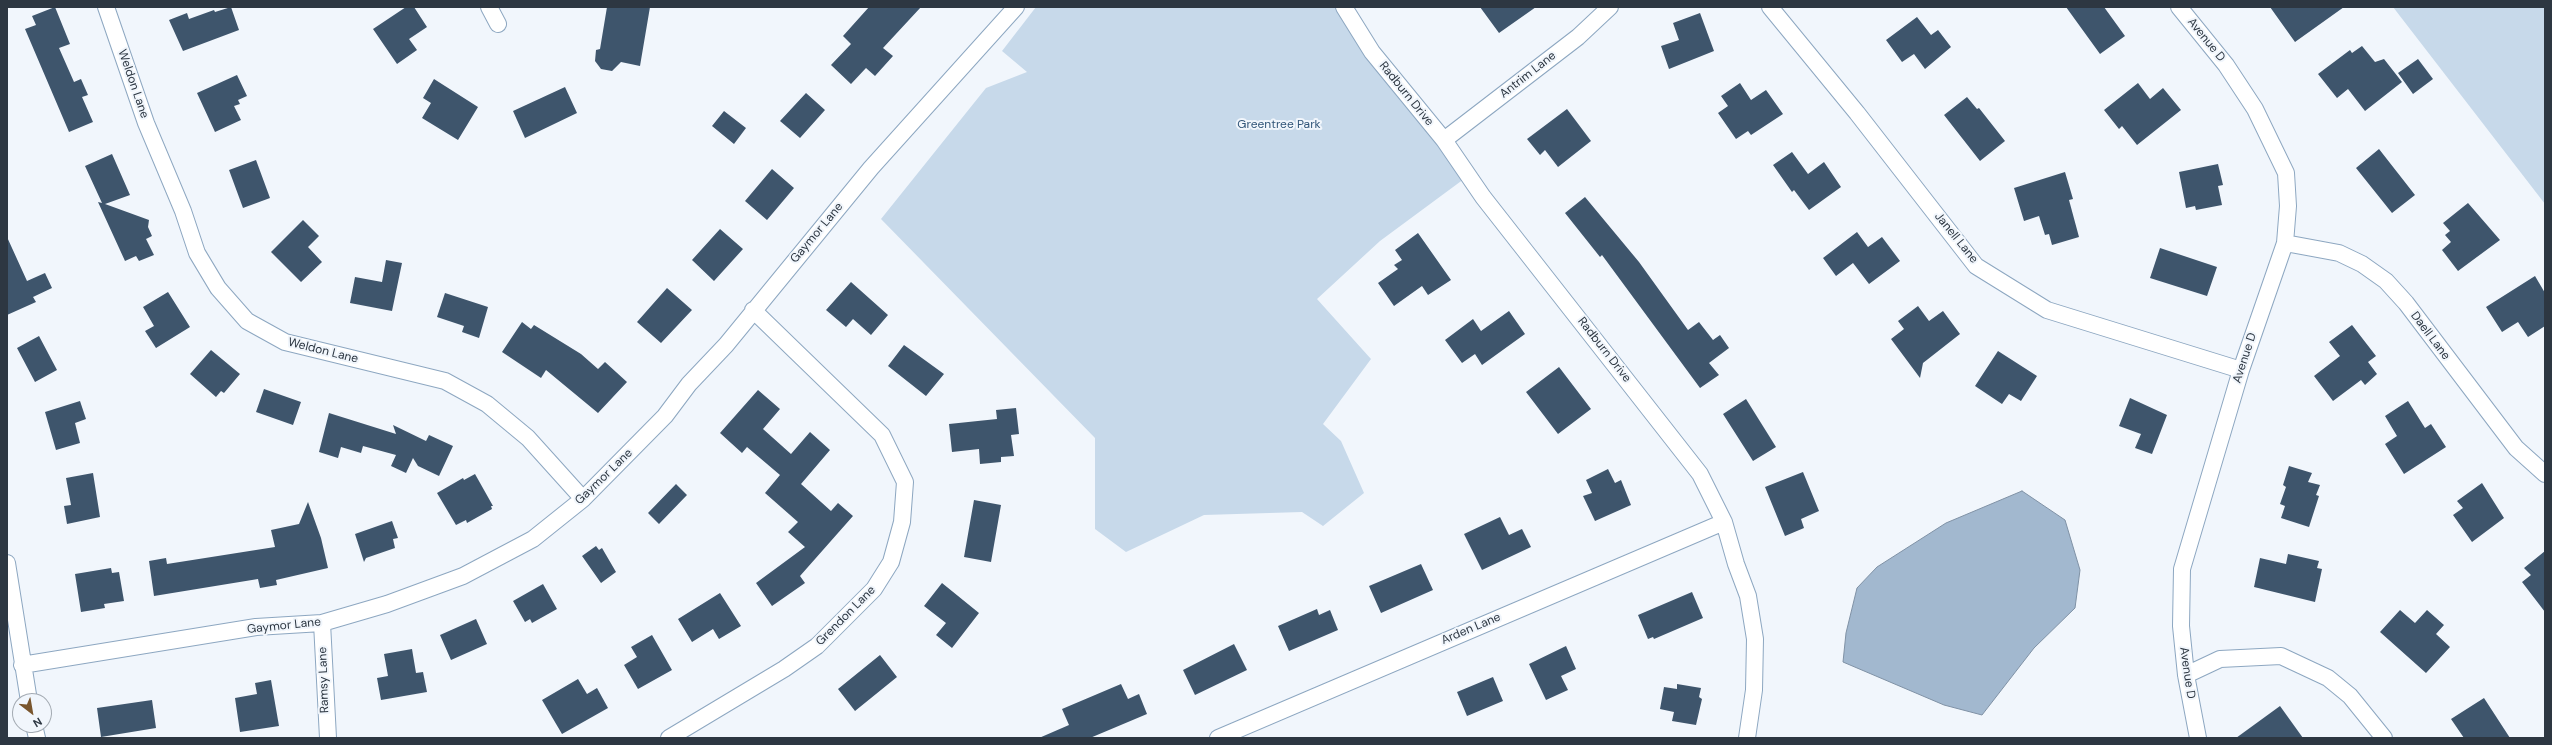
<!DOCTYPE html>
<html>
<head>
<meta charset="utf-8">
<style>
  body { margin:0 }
  #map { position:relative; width:2552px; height:745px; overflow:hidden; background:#f1f6fc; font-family:"DM Sans",sans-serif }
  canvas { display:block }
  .frame { position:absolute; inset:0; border:8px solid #2d3742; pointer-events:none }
  .north { position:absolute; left:12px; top:693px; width:40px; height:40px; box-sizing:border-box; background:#f1f6fc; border:1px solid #a3aab2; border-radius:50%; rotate:149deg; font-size:11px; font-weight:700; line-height:16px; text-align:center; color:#2d3742 }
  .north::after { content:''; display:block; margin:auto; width:14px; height:18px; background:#79562e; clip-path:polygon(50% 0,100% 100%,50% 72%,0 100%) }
</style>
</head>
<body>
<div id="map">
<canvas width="2552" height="745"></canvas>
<div class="frame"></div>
<div class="north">N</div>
</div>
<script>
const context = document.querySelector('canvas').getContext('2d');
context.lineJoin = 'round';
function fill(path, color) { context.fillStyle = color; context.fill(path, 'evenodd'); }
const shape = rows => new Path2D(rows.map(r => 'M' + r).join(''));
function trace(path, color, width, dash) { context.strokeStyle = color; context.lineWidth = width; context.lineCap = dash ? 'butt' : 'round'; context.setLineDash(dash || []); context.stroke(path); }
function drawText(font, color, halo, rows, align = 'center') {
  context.font = font + ' "DM Sans",sans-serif'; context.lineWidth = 4; context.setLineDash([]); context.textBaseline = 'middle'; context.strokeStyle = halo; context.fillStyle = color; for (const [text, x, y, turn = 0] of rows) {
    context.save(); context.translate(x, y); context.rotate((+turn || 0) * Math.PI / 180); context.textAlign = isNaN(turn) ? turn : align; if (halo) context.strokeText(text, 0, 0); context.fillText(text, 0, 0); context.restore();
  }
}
const green = shape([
  [1036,7,1344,7,1468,176,1380,241,1317,299,1371,359,1323,424,1341,441,1364,493,1323,526,1302,512,1204,515,1126,552,1095,529,1095,438,881,219,986,88,1027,72,1002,51],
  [2393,7,2545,7,2545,204]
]);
const water = shape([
  [2022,491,2065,520,2080,570,2075,608,2034,648,1982,715,1944,705,1843,662,1846,633,1857,588,1877,567,1946,523,2022,491]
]);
const building = shape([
  [55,7,70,44,59,48,74,82,81,79,88,95,82,97,93,122,69,132,25,29,36,25,32,16],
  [231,7,239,30,183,51,169,20,187,13,189,19,214,10,215,12],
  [406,7,414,7,427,27,409,39,417,50,397,64,373,29],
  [607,7,650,7,640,66,621,62,612,71,601,69,595,61,596,50,600,49],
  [869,7,921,7,883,48,893,56,875,76,866,68,851,84,831,65,851,44,843,36],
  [1480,7,1536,7,1499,33],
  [2066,7,2104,7,2125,36,2100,54],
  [2270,7,2344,7,2295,42],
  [1700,13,1714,51,1669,69,1661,46,1679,40,1673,23],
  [1917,17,1931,35,1938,30,1951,47,1925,69,1914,54,1902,62,1886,40],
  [2362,46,2375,62,2384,59,2402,82,2365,111,2348,89,2337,98,2318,74,2350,50,2352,53],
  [2418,59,2433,79,2413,94,2398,73],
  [237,75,247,96,238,100,240,104,234,106,241,120,215,132,197,93],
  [434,79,478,107,458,140,422,118,431,103,423,98],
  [1740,83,1751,100,1766,90,1783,114,1751,135,1748,131,1736,139,1718,113,1728,106,1721,96],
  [2138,83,2150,99,2163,88,2181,110,2137,145,2122,126,2119,129,2104,110],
  [565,87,577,113,525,138,513,111],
  [806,93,825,110,800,138,780,121],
  [1967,97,1977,109,1979,108,2005,141,1980,161,1944,115],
  [1567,109,1591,141,1558,167,1545,150,1540,155,1527,139],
  [724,111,746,128,734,144,712,126],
  [2379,149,2415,195,2392,213,2356,168],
  [1792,152,1808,174,1824,162,1841,187,1809,210,1794,190,1792,192,1773,165],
  [112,154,130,195,105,204,149,220,148,227,152,236,146,239,154,255,139,261,136,256,125,261,98,202,102,203,85,166],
  [256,160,270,198,243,208,229,170],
  [2218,164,2223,185,2218,186,2222,205,2196,210,2195,206,2186,208,2179,172],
  [772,169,794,188,767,220,745,201],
  [2065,172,2073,199,2069,200,2079,237,2052,245,2049,234,2045,235,2039,216,2024,221,2014,188],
  [1585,197,1639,262,1688,330,1699,322,1713,340,1720,335,1729,348,1709,363,1719,375,1700,388,1602,255,1600,257,1565,213],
  [2468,203,2500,240,2458,271,2442,250,2451,242,2445,235,2450,231,2443,223],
  [303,220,319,236,308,247,322,262,301,282,271,252],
  [720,229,743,249,714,281,692,260],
  [1857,232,1868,247,1882,237,1900,261,1869,284,1853,263,1836,276,1823,258],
  [1418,233,1451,280,1428,295,1422,286,1394,306,1378,283,1398,269,1394,265,1402,260,1395,250],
  [7,237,27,281,45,273,52,288,33,297,36,302,7,315],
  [2160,248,2217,267,2207,296,2150,278],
  [386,260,402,263,392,311,350,303,355,277,382,282],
  [2535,276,2545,293,2545,326,2528,337,2518,322,2502,332,2486,307],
  [851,282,888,315,871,335,853,319,846,327,826,310],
  [667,288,692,310,661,343,637,322],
  [168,292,190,327,156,348,145,331,154,326,143,307],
  [445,293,488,307,479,338,462,332,464,326,437,317],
  [1918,306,1929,321,1943,311,1960,334,1923,363,1920,378,1891,339,1904,329,1898,321],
  [1509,311,1525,334,1482,365,1475,354,1462,363,1445,340,1473,319,1481,331],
  [522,322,531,329,534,325,581,354,598,369,605,362,627,382,598,413,546,370,541,378,502,352],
  [2352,325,2376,356,2368,362,2377,374,2365,385,2361,380,2333,401,2314,376,2340,356,2329,342],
  [39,336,57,370,35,382,17,348],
  [904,345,944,374,926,396,888,366],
  [211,350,240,374,224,393,221,391,216,397,190,374],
  [1998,351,2037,376,2021,401,2009,394,2002,404,1975,386],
  [1559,367,1591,409,1558,434,1526,392],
  [264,389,301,402,293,425,256,412],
  [758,390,780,409,763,429,791,454,810,432,830,450,801,484,831,511,838,503,853,516,800,576,805,583,772,606,756,583,805,547,788,532,798,522,765,493,780,475,747,447,742,453,720,433],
  [2130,398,2167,415,2152,454,2135,448,2141,434,2119,426],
  [1746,399,1776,447,1753,461,1723,414],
  [80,401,86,419,75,423,80,443,56,450,45,412],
  [2408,401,2425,428,2431,424,2446,447,2404,474,2385,444,2397,436,2385,416],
  [1016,408,1019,434,1011,435,1014,456,1001,457,1001,462,980,464,979,449,952,452,949,424,997,419,996,410],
  [329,413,396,434,393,425,426,441,429,435,453,446,439,476,418,466,413,458,406,473,391,466,396,455,363,446,361,453,341,447,338,458,319,452],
  [2289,466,2312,473,2308,482,2320,485,2316,495,2319,496,2309,527,2281,518,2285,506,2280,504,2286,487,2283,485],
  [1608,469,1615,483,1621,480,1631,505,1595,521,1583,496,1592,493,1586,480],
  [1803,472,1819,511,1801,519,1804,528,1785,536,1765,487],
  [93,473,100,517,67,524,64,506,71,505,66,478],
  [475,474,493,506,491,506,492,509,467,523,466,520,456,525,437,493,463,478,464,480],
  [2482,483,2504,518,2472,542,2453,515,2463,508,2457,501],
  [676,484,687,495,659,524,648,513],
  [974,500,1001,505,991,562,964,557],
  [308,502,321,538,328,568,276,580,277,585,260,588,258,579,154,596,149,561,166,558,167,564,275,547,271,530,299,524],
  [1500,517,1509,535,1522,529,1531,547,1482,570,1464,534],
  [392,521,398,538,393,539,395,548,366,558,364,562,355,534],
  [596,546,599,550,602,548,616,572,601,583,582,556],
  [2545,551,2545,612,2522,582,2531,575,2524,568],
  [2288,554,2319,561,2317,568,2322,569,2315,602,2254,587,2260,558,2286,564],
  [1421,564,1433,590,1381,613,1369,586],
  [111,568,112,573,119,572,124,601,104,604,105,608,81,612,75,574],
  [942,583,979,613,952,648,936,635,946,623,924,606],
  [543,584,557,609,532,623,530,619,525,622,513,601],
  [1692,592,1703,618,1654,639,1653,637,1648,639,1638,615],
  [720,593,741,626,719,639,713,629,692,642,678,619],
  [1317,609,1319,615,1330,610,1338,630,1289,651,1278,626],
  [2400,610,2415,623,2427,610,2444,625,2436,634,2450,647,2426,673,2380,632],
  [476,619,487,644,451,660,440,635],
  [652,635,672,670,638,689,624,665,637,657,631,647],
  [1234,644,1247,670,1195,695,1183,670],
  [1566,646,1576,669,1561,676,1568,690,1546,700,1529,664],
  [412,649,416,673,423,672,427,692,381,700,377,678,388,676,384,654],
  [880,655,897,677,855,711,838,689],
  [1493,677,1503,701,1467,716,1457,692],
  [578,679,587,694,597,688,608,708,562,734,542,700],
  [271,680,279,726,240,732,235,698,257,694,255,683],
  [1121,684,1128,699,1139,694,1147,714,1090,738,1039,738,1069,725,1062,709],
  [1677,684,1701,688,1699,697,1702,699,1696,725,1672,721,1674,712,1660,709,1664,687,1677,689],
  [2484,698,2510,738,2464,738,2451,719],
  [152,700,156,728,101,737,97,708],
  [2280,706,2303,738,2236,738]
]);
const minor = shape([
  [106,7,146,123,183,211,197,253,218,288,247,321,285,342,445,381,487,404,528,438,583,499],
  [489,7,498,24],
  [1344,7,1372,52,1444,140,1483,197,1700,474,1724,522,1736,564,1748,596,1755,639,1754,690,1747,738],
  [1770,7,1857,113,1976,266,2047,310,2241,370],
  [2179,7,2226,65,2255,109,2286,173,2288,206,2285,243,2241,370,2182,569,2181,626,2186,675,2198,738],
  [1444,140,1578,37,1610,7],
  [2285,243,2339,253,2362,264,2386,281,2406,303,2516,448,2545,474],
  [7,563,29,701],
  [322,623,328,738],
  [22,665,256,627,322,623,387,604,463,576,533,539,583,499,665,416,689,384,726,345,871,168,1016,7],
  [2186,675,2220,659,2281,656,2328,678,2350,696,2384,738],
  [34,725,37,738],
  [669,738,784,669,817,646,874,589,891,562,902,522,905,482,882,435,753,310],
  [1218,738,1724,522]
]);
const streetNames = [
  ["Avenue D",2206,40,51],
  ["Antrim Lane",1528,75,-38],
  ["Weldon Lane",133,84,71],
  ["Radburn Drive",1406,94,51],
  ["Gaymor Lane",817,233,-50],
  ["Janell Lane",1956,238,51],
  ["Daell Lane",2430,336,53],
  ["Radburn Drive",1604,350,52],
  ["Weldon Lane",323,351,14],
  ["Avenue D",2245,358,-72],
  ["Gaymor Lane",604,477,-44],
  ["Grendon Lane",846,616,-45],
  ["Gaymor Lane",284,626,-6],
  ["Arden Lane",1471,629,-23],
  ["Avenue D",2187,673,82],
  ["Ramsy Lane",324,680,-92]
];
const parkNames = [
  ["Greentree Park",1279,125]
];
fill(green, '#c7d9ea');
fill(water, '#a2b8cf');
trace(water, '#7f91a5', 1);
fill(building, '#3e556c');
trace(minor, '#8da7c1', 18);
trace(minor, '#fff', 16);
drawText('12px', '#2d3742', '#f1f6fc', streetNames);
drawText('12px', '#325679', '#f1f6fc', parkNames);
</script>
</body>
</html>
